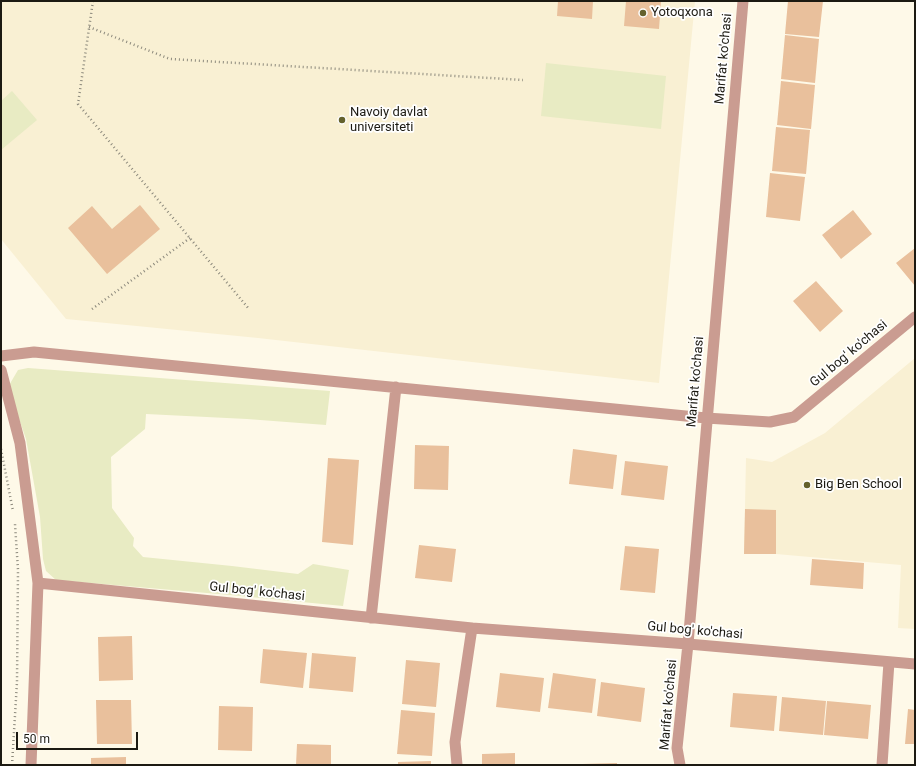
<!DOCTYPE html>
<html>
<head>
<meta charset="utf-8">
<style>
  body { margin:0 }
  #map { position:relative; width:916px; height:766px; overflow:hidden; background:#fef9e8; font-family:Roboto,sans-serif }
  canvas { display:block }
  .frame { position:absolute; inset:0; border:2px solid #1c1a12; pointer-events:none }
  .scale { position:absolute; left:16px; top:732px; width:122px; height:18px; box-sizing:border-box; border:2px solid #1c1a12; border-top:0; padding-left:5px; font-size:12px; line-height:14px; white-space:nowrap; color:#1c1a12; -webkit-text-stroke:3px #fff; paint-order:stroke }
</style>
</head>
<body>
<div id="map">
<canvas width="916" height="766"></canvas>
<div class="frame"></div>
<div class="scale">50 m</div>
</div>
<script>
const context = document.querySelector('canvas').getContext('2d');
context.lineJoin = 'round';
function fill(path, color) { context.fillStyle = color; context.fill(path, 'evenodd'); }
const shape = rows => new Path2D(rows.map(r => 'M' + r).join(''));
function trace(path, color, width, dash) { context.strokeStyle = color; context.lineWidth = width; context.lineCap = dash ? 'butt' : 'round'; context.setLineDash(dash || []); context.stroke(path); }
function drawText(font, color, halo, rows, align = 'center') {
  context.font = font + ' Roboto,sans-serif'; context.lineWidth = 3.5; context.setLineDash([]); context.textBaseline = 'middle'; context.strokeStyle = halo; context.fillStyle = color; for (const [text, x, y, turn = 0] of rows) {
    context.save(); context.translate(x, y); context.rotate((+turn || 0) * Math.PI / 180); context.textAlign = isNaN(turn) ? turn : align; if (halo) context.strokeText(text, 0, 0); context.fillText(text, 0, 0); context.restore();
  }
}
const built = shape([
  [1,1,695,1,659,383,258,338,66,319,1,239],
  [915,358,915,629,898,628,901,565,776,554,744,554,746,458,772,462,825,433]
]);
const green = shape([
  [546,63,666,76,661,129,541,116],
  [12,91,37,120,1,150,1,101],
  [28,368,330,391,326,425,247,419,146,414,145,429,111,457,112,508,134,538,133,546,143,557,232,566,298,574,313,564,349,570,343,606,230,595,56,580,46,571,43,559,40,517,26,439,8,387,18,370]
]);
const building = shape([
  [558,1,593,1,592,19,557,16],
  [626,1,661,1,659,29,624,26],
  [788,1,823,1,819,37,785,34],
  [785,35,819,39,815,83,781,79],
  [781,81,815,85,811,129,777,125],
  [776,127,810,130,806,174,772,171],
  [770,173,805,177,800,221,766,217],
  [140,205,160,229,107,274,68,228,92,206,112,229],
  [853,210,872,234,841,259,822,235],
  [915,248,915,286,896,263],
  [816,281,843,311,820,332,793,301],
  [415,445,449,446,448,490,414,489],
  [573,449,617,455,613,489,569,484],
  [328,458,359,460,353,545,322,542],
  [625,461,668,466,664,500,621,495],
  [745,509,776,510,776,554,744,554],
  [419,545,456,549,452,582,415,578],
  [625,546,659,549,655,593,620,590],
  [812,559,864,563,863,589,810,585],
  [132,636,133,680,99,681,98,637],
  [263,649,307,653,303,688,260,683],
  [312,653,356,657,353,692,309,688],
  [406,660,440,663,436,707,402,704],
  [500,673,544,678,540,712,496,707],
  [553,673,596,679,592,713,548,708],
  [601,682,645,688,641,722,597,716],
  [733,693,777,696,774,731,730,727],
  [782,697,826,701,823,735,779,731],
  [96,700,131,700,132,744,97,744],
  [827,701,871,705,868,739,824,735],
  [219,706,253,707,252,751,218,750],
  [908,709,915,710,915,744,905,744],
  [401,710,435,713,432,756,397,754],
  [297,744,331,745,331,765,296,765],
  [515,753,515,765,482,765,482,754],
  [126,757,126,765,91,765,91,758],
  [431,761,431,765,398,765,398,762],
  [617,763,617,765,582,765,582,764]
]);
const path = shape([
  [93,1,78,104,249,309],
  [89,27,170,59,523,80],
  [92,309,190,238],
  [1,449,13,511],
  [12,765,17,682,18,570,15,524]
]);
const minor = shape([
  [1,356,34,352,706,418,770,422,794,417,915,317],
  [1,370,20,443,38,583,31,765],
  [38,583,472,628,688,644,915,664],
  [371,618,396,387],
  [457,765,455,742,472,628],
  [680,765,677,748,688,644,743,1],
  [882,765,889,662]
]);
const markers = [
  [643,13,4,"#64612d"],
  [342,120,4,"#64612d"],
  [807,485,4,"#64612d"]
];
const poiNames = [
  ["Yotoqxona",651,13],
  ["Navoiy davlat",350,113],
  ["universiteti",350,128],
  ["Big Ben School",815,485]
];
const streetNames = [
  ["Marifat ko'chasi",724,59,-85],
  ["Gul bog' ko'chasi",849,354,-40],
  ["Marifat ko'chasi",696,382,-85],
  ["Gul bog' ko'chasi",257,592,6],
  ["Gul bog' ko'chasi",695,631,5],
  ["Marifat ko'chasi",669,705,-85]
];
fill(built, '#f9f0d3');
fill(green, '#e8ebc3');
fill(building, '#e9c09c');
trace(path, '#8c897c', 2.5, [1, 3]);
trace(minor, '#ca9c91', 11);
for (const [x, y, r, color] of markers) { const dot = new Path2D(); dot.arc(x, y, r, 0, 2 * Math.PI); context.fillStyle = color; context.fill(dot); trace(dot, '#fff', 1.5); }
drawText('13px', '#1c1a12', '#fff', poiNames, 'left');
drawText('13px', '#1c1a12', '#fff', streetNames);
</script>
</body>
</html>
